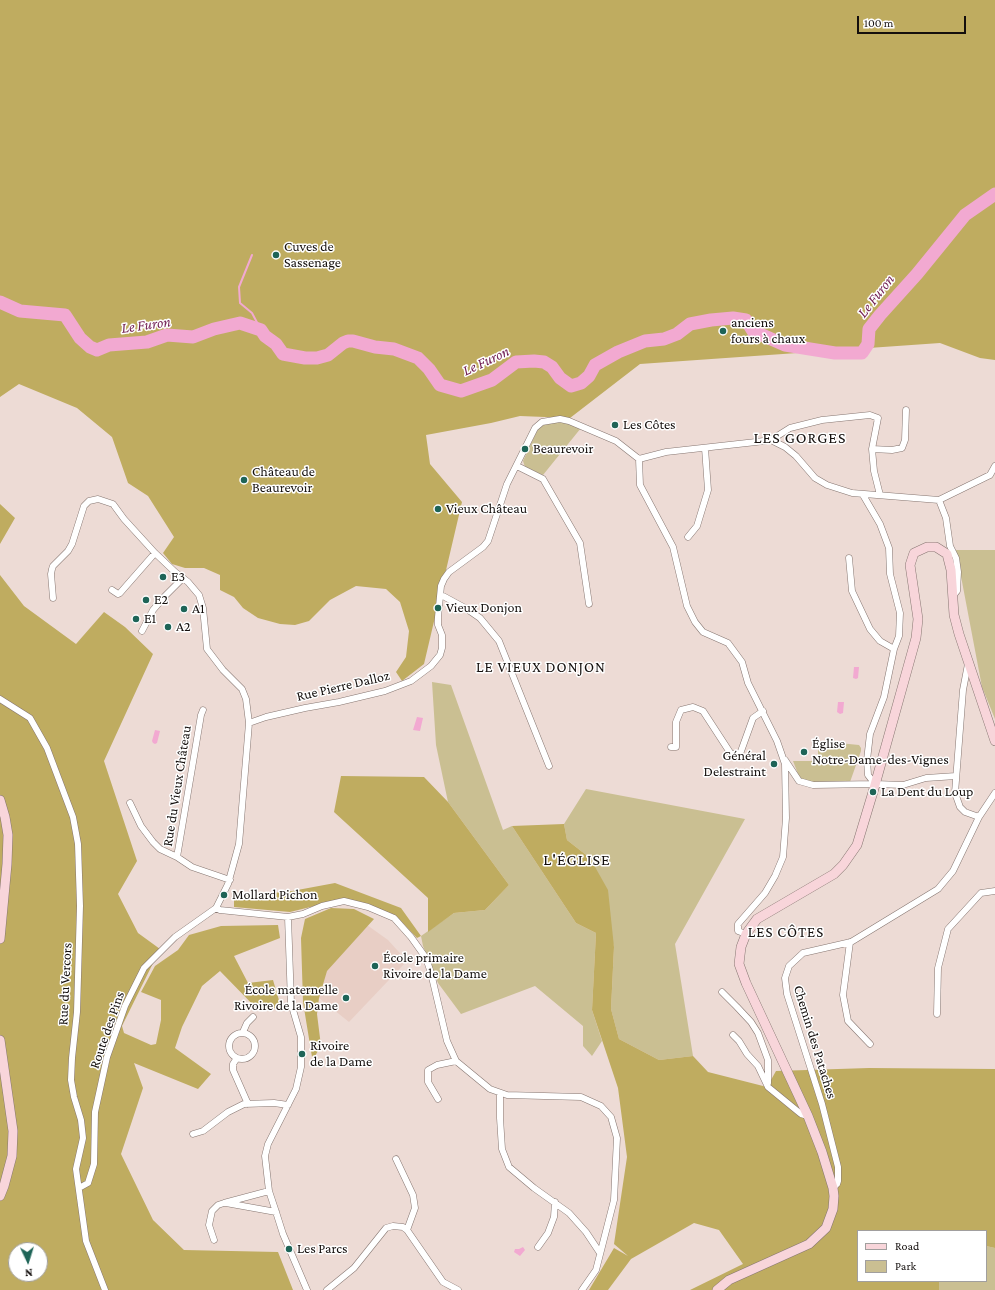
<!DOCTYPE html>
<html>
<head>
<meta charset="utf-8">
<style>
  body { margin:0 }
  #map { position:relative; width:995px; height:1290px; overflow:hidden; background:#eddbd5; font-family:"Crimson Pro",serif }
  canvas { display:block }
  .legend { position:absolute; left:857px; top:1230px; width:130px; height:52px; box-sizing:border-box; background:#fff; border:1px solid #a19f9e; margin:0; padding:5px 7px; list-style:none; font-size:12px; color:#140f0d }
  .legend li { display:flex; align-items:center; gap:8px; height:20px }
  .legend b { width:20px; border:1px solid #a19f9e }
  .north { position:absolute; left:8px; top:1242px; width:40px; height:40px; box-sizing:border-box; background:#fff; border:1px solid #a19f9e; border-radius:50%; rotate:176deg; font-size:11px; font-weight:700; line-height:16px; text-align:center; color:#140f0d }
  .north::after { content:''; display:block; margin:auto; width:14px; height:18px; background:#1e6457; clip-path:polygon(50% 0,100% 100%,50% 72%,0 100%) }
  .scale { position:absolute; left:857px; top:16px; width:109px; height:18px; box-sizing:border-box; border:2px solid #140f0d; border-top:0; padding-left:5px; font-size:12px; line-height:14px; white-space:nowrap; color:#140f0d; -webkit-text-stroke:3px #fff; paint-order:stroke }
</style>
</head>
<body>
<div id="map">
<canvas width="995" height="1290"></canvas>
<ul class="legend">
<li><b style="height:5px;background:#f8d5da"></b>Road</li>
<li><b style="height:11px;background:#cabf92"></b>Park</li>
</ul>
<div class="north">N</div>
<div class="scale">100 m</div>
</div>
<script>
const context = document.querySelector('canvas').getContext('2d');
context.lineJoin = 'round';
function fill(path, color) { context.fillStyle = color; context.fill(path, 'evenodd'); }
const shape = rows => new Path2D(rows.map(r => 'M' + r).join(''));
function trace(path, color, width, dash) { context.strokeStyle = color; context.lineWidth = width; context.lineCap = dash ? 'butt' : 'round'; context.setLineDash(dash || []); context.stroke(path); }
function drawText(font, color, halo, rows, align = 'center') {
  context.font = font + ' "Crimson Pro",serif'; context.lineWidth = 3; context.setLineDash([]); context.textBaseline = 'middle'; context.strokeStyle = halo; context.fillStyle = color; for (const [text, x, y, turn = 0] of rows) {
    context.save(); context.translate(x, y); context.rotate((+turn || 0) * Math.PI / 180); context.textAlign = isNaN(turn) ? turn : align; if (halo) context.strokeText(text, 0, 0); context.fillText(text, 0, 0); context.restore();
  }
}
const built = shape([
  [360,920,388,940,407,961,349,1022,319,998,319,973]
]);
const green = shape([
  [557,421,566,422,581,428,543,475,525,467,523,461,537,431,541,426],
  [956,550,995,550,995,719,982,687],
  [432,682,451,685,503,830,512,826,576,923,596,933,592,1010,602,1041,592,1056,583,1046,583,1026,535,986,461,1014,438,983,423,946,421,936,454,913,485,910,509,885,448,802,436,745],
  [818,741,859,745,861,748,861,751,850,782,813,783,800,779,793,761,818,761],
  [586,789,745,819,675,944,693,1056,659,1060,619,1039,611,1009,614,947,590,858,567,840,564,824],
  [986,1246,995,1248,995,1290,939,1290,939,1281,986,1281]
]);
const forest = shape([
  [0,0,995,0,995,360,980,358,940,343,640,364,570,418,520,416,491,423,426,435,430,464,462,502,424,664,402,681,396,672,406,657,409,631,400,602,386,589,356,586,330,600,309,621,295,625,280,624,258,618,243,608,234,597,220,590,220,575,204,568,185,568,172,564,163,553,174,537,148,496,128,483,112,437,77,408,19,384,0,397],
  [0,504,15,518,0,544],
  [0,575,24,606,76,644,104,612,125,627,153,654,104,761,137,861,118,894,138,933,160,949,122,1026,124,1033,151,1045,156,1044,161,1020,161,1000,141,992,155,966,178,950,189,935,221,926,278,925,280,938,234,956,248,983,273,980,281,1007,259,1011,220,971,202,986,182,1027,175,1048,211,1074,198,1089,134,1063,143,1088,121,1154,153,1220,184,1250,278,1252,293,1290,0,1290],
  [16,1250,40,1250,40,1274,16,1274],
  [341,776,424,777,448,802,509,885,485,910,454,913,428,932,428,898,334,812],
  [564,824,567,840,590,858,608,890,614,947,611,1009,619,1039,659,1060,693,1056,708,1072,767,1087,776,1071,869,1068,995,1069,995,1248,986,1246,986,1231,858,1231,858,1281,939,1281,939,1290,690,1290,743,1264,719,1230,694,1223,631,1259,608,1290,589,1290,614,1248,628,1256,614,1244,627,1157,618,1088,592,1010,596,933,576,923,512,826],
  [335,883,401,908,421,936,417,938,396,916,339,900,290,912,234,907,234,897,292,891],
  [331,908,354,909,374,919,327,971,319,998,317,1014,321,1046,315,1056,312,1057,303,1002,301,938,305,919]
]);
const water = shape([
  [854,667,859,667,858,678,856,679,853,678],
  [838,702,844,702,843,713,840,714,837,712],
  [417,717,423,718,420,731,413,730],
  [155,730,160,731,157,743,155,744,153,743,152,741],
  [523,1247,525,1250,520,1256,514,1252,515,1249,519,1249]
]);
const stream = shape([
  [252,255,239,287,240,303,252,313,261,330],
  [715,316,715,319]
]);
const river = shape([
  [0,302,20,311,65,315,80,338,90,347,97,350,109,345,147,342,167,335,193,337,214,329,240,323,261,330,265,336,276,344,283,354,305,358,317,358,328,355,343,343,348,341,353,341,375,347,394,349,418,358,429,369,440,385,461,391,492,380,516,362,534,361,544,362,552,367,560,378,571,386,581,383,589,376,595,365,618,352,645,341,664,339,677,334,690,324,711,320,733,318,746,320,753,331,785,345,835,353,862,353,868,344,869,329,880,315,917,274,965,215,995,194]
]);
const minor = shape([
  [771,440,785,447,796,456,815,478,827,485,852,493,939,500],
  [872,449,892,450,902,448,905,440,906,410],
  [639,459,640,485,673,547,687,606,695,622,703,632,728,643,742,662,748,683,777,741,785,764,786,818,783,857,775,876,765,893,738,924,738,931,746,934],
  [639,459,666,452,756,442,771,440,790,428,822,420,870,415,878,418,872,449,874,471,880,495],
  [517,466,543,479,580,543,589,604],
  [990,475,995,466],
  [863,495,880,524,889,548,890,574,900,613,899,636,894,649,884,697,870,734,867,760,868,775,875,784],
  [939,500,946,518,950,546,956,558,958,572,957,591,953,596],
  [939,500,990,475],
  [688,537,697,526,708,490,705,448],
  [849,558,852,591,870,629,880,641,894,649],
  [112,590,118,594,120,593,155,553],
  [440,596,443,596,467,609,480,618,499,641,549,766],
  [53,598,51,574,52,569,53,566,68,551,72,544,84,506,89,501,98,499,113,504,124,519,155,553,175,572,188,582,199,595,203,608,207,649,223,670,242,689,246,699,249,723,239,844,228,884,216,908,175,937,144,968,125,1006,107,1057,95,1112,94,1164,88,1183,79,1188],
  [142,631,153,610,165,596,183,578],
  [968,664,963,690,955,793,960,807,965,812,979,817],
  [0,699,30,718,47,748,73,817,78,844,80,906,77,1012,72,1058,71,1080,74,1097,81,1120,83,1138,76,1169,86,1241,105,1290],
  [203,710,201,715,177,857,192,867,230,880],
  [249,723,266,717,305,708,339,702,385,691,411,681,431,666,440,655,442,648,442,635,438,625,438,617,441,586,444,579,449,572,483,547,488,541,507,484,535,428,542,422,560,419,569,421,616,441,639,459],
  [671,747,676,747,676,722,681,710,693,707,703,711,731,754,740,754,753,718,763,711],
  [785,760,799,781,813,785,875,784,903,785,926,778,956,776],
  [130,803,141,826,153,842,160,849,177,857],
  [216,908,220,910,288,917,303,914,322,906,344,901,368,907,394,918,411,937,426,958,431,973,447,1041,456,1061,490,1089,507,1095,581,1097,601,1106,611,1117,617,1138,614,1200,596,1270,582,1290],
  [288,917,291,1003,301,1037,301,1067,296,1089,268,1144,265,1156,269,1191,276,1212,283,1234,307,1290],
  [850,942,843,995,848,1021,870,1044],
  [722,992,737,1007,751,1022,758,1033,768,1060,768,1083],
  [937,1014,938,968,948,929,981,893,995,891],
  [243,1032,247,1023,253,1017],
  '229 1046a13 13 0 1 1 26 0a13 13 0 1 1-26 0Z',
  [733,1035,739,1041,747,1054,758,1066,768,1087,801,1114,808,1116],
  [237,1058,233,1064,233,1070,248,1104],
  [500,1093,500,1118,502,1149,509,1167,534,1188,569,1213,586,1232,600,1253],
  [438,1099,428,1082,428,1070,437,1065,456,1061],
  [193,1134,203,1131,228,1112,244,1104,274,1103,288,1105],
  [396,1159,413,1195,415,1208,407,1230,443,1282,458,1290],
  [833,1188,837,1184,838,1181,838,1167,822,1104,787,994,785,978,789,966,803,953,851,942,938,889,953,871,979,817,995,793],
  [226,1203,276,1212],
  [214,1240,209,1225,212,1211,218,1205,224,1203,269,1191],
  [538,1247,548,1233,554,1217,555,1202],
  [327,1290,354,1268,386,1228,393,1226,403,1227,407,1230]
]);
const secondary = shape([
  [0,800,5,817,8,835,7,864,0,939],
  [0,1040,13,1131,12,1156,4,1186,0,1196],
  [717,1290,729,1280,809,1244,826,1228,833,1209,834,1196,833,1188,822,1152,808,1116,746,983,739,964,741,947,746,934,757,919,834,874,843,865,857,845,873,792,916,638,918,619,910,565,914,553,927,547,936,547,947,554,951,570,954,615,959,634,995,741]
]);
const markers = [
  [276,255,4,"#1e6457"],
  [723,331,4,"#1e6457"],
  [615,425,4,"#1e6457"],
  [525,449,4,"#1e6457"],
  [244,480,4,"#1e6457"],
  [438,509,4,"#1e6457"],
  [163,577,4,"#1e6457"],
  [146,600,4,"#1e6457"],
  [438,608,4,"#1e6457"],
  [184,609,4,"#1e6457"],
  [136,619,4,"#1e6457"],
  [168,627,4,"#1e6457"],
  [804,752,4,"#1e6457"],
  [774,764,4,"#1e6457"],
  [873,792,4,"#1e6457"],
  [224,895,4,"#1e6457"],
  [375,966,4,"#1e6457"],
  [346,998,4,"#1e6457"],
  [302,1054,4,"#1e6457"],
  [289,1249,4,"#1e6457"]
];
const poiNames = [
  ["Cuves de",284,247],
  ["Sassenage",284,263],
  ["anciens",731,323],
  ["fours à chaux",731,339],
  ["Les Côtes",623,425],
  ["Beaurevoir",533,449],
  ["Château de",252,472],
  ["Beaurevoir",252,488],
  ["Vieux Château",446,509],
  ["E3",171,577],
  ["E2",154,600],
  ["Vieux Donjon",446,608],
  ["A1",192,609],
  ["E1",144,619],
  ["A2",176,627],
  ["Église",812,744],
  ["Notre-Dame-des-Vignes",812,760],
  ["Général",766,756,"right"],
  ["Delestraint",766,772,"right"],
  ["La Dent du Loup",881,792],
  ["Mollard Pichon",232,895],
  ["École primaire",383,958],
  ["Rivoire de la Dame",383,974],
  ["École maternelle",338,990,"right"],
  ["Rivoire de la Dame",338,1006,"right"],
  ["Rivoire",310,1046],
  ["de la Dame",310,1062],
  ["Les Parcs",297,1249]
];
const streetNames = [
  ["Rue Pierre Dalloz",343,686,-13],
  ["Rue du Vieux Château",177,786,-81],
  ["Rue du Vercors",65,984,-87],
  ["Route des Pins",107,1030,-71],
  ["Chemin des Pataches",815,1042,73]
];
const waterNames = [
  ["Le Furon",876,296,-52],
  ["Le Furon",146,325,-8],
  ["Le Furon",486,361,-25]
];
const neighbourhoodNames = [
  ["LE VIEUX DONJON",541,667],
  ["LES CÔTES",786,932]
];
const quarterNames = [
  ["LES GORGES",800,438],
  ["L'ÉGLISE",577,860]
];
fill(built, '#e8cec5');
fill(green, '#cabf92');
fill(forest, '#bfac60');
fill(water, '#f2a9d1');
trace(stream, '#f2a9d1', 2);
trace(river, '#f2a9d1', 13);
trace(minor, '#867671', 7);
trace(secondary, '#867671', 10);
trace(minor, '#fff', 6);
trace(secondary, '#f8d5da', 9);
for (const [x, y, r, color] of markers) { const dot = new Path2D(); dot.arc(x, y, r, 0, 2 * Math.PI); context.fillStyle = color; context.fill(dot); trace(dot, '#fff', 1.5); }
drawText('14px', '#140f0d', '#fff', poiNames, 'left');
drawText('14px', '#140f0d', '#fff', streetNames);
drawText('italic 15px', '#6f1c51', '#fff', waterNames);
context.letterSpacing = '1px';
drawText('15px', '#140f0d', '#fff', neighbourhoodNames);
context.letterSpacing = '0px';
context.letterSpacing = '1px';
drawText('16px', '#140f0d', '#fff', quarterNames);
context.letterSpacing = '0px';
</script>
</body>
</html>
